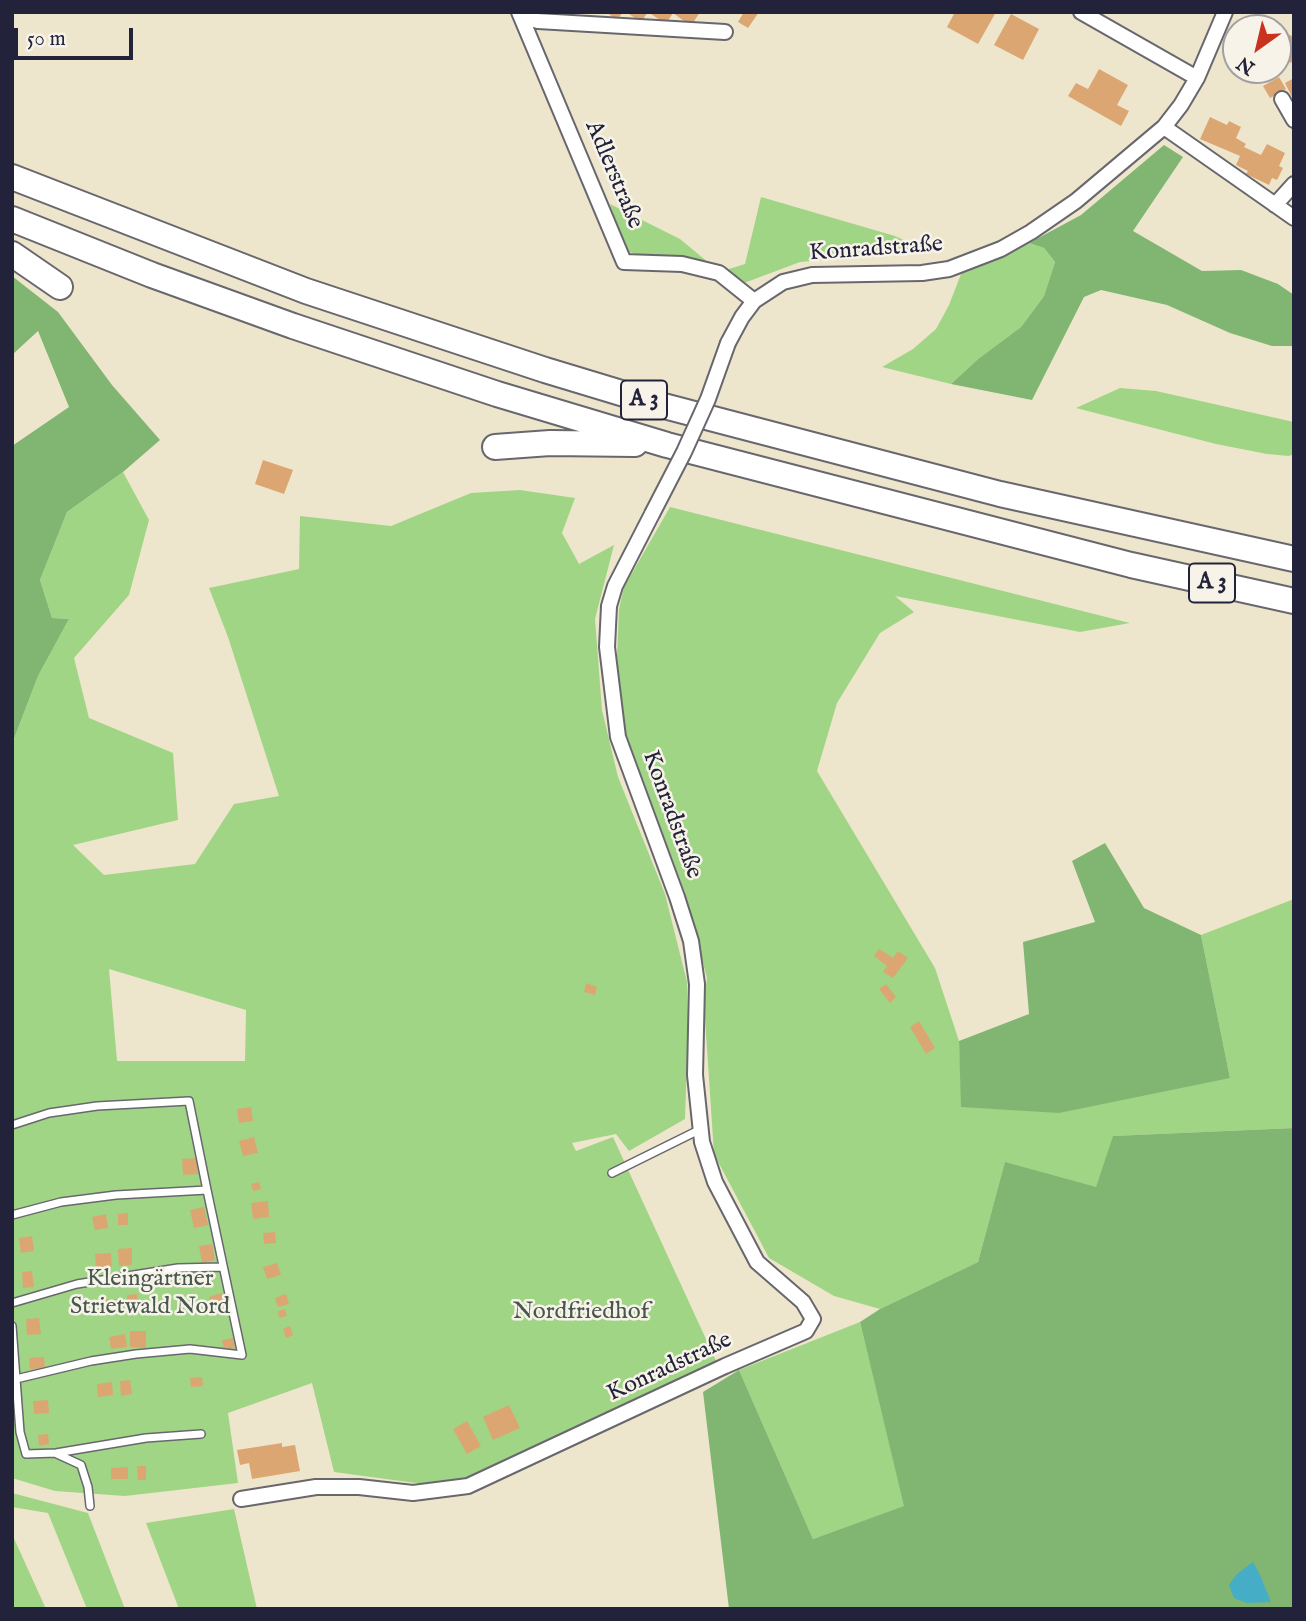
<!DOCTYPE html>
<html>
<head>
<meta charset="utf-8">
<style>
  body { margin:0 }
  #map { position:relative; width:1306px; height:1621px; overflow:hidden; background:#eee6cc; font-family:"IM FELL English",serif }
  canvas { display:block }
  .frame { position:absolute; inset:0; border:14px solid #22223b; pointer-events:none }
  .north { position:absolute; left:1222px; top:14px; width:70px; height:70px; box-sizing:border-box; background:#f7f3e8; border:2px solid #a29fa3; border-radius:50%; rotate:214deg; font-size:19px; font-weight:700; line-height:28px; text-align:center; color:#22223b }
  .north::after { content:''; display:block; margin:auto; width:24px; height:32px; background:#c8321e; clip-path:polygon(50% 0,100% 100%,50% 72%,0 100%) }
  .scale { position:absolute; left:14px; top:28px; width:119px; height:32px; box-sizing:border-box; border:4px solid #22223b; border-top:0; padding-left:9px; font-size:21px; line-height:24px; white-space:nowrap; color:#22223b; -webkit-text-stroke:5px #f7f3e8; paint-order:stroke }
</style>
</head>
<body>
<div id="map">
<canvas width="1306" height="1621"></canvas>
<div class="frame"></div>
<div class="north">N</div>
<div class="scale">50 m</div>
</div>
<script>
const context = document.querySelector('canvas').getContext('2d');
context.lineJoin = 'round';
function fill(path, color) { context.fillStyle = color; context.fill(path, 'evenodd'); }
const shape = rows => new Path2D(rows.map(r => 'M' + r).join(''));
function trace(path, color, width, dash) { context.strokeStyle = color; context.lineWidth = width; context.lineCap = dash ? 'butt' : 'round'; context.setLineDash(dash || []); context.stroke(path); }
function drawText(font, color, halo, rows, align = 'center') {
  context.font = font + ' "IM FELL English",serif'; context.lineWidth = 5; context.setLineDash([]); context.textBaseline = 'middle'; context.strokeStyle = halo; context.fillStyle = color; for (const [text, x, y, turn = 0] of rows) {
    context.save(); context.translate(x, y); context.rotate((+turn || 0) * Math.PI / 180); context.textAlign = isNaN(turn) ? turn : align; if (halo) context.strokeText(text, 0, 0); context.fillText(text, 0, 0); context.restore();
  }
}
const green = shape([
  [761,197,895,236,927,251,800,262,744,283,726,270,745,264],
  [610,204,680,239,709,263,644,256,629,252,621,237],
  [1029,243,1044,248,1055,262,1044,296,1021,327,978,359,951,384,882,367,913,349,936,329,949,305,963,269,984,264],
  [1120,388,1156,391,1294,422,1294,454,1289,456,1267,454,1216,444,1076,408],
  [123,472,149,520,129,595,74,658,89,718,173,753,178,820,73,845,104,875,195,864,234,804,279,796,228,637,209,588,299,569,300,516,391,526,471,493,520,490,575,498,562,533,579,564,614,545,595,619,602,710,618,777,665,894,687,982,688,1029,685,1119,629,1151,616,1134,572,1143,576,1151,613,1137,717,1363,462,1480,438,1486,334,1472,312,1383,228,1413,238,1483,125,1496,55,1491,12,1478,12,744,38,676,69,619,52,618,40,580,67,512],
  [109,969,246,1010,245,1061,117,1061],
  [670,507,1130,623,1080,632,895,596,914,612,880,633,837,703,817,771,935,968,959,1041,962,1107,1230,1078,1201,935,1294,899,1294,1128,1114,1136,1096,1188,1005,1163,978,1262,880,1309,834,1296,769,1258,714,1154,704,1003,707,978,684,890,625,735,617,657,619,609,624,587],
  [860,1322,905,1506,813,1539,739,1370],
  [12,1493,88,1513,125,1609,87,1609,48,1513,12,1507],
  [234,1509,257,1609,179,1609,146,1523],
  [12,1534,46,1609,12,1609]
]);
const forest = shape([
  [1164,145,1183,157,1133,231,1202,271,1241,270,1278,284,1294,295,1294,346,1272,346,1230,333,1167,305,1101,290,1084,297,1032,400,951,384,978,359,1021,327,1044,296,1055,262,1044,248,1029,243,1081,215],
  [12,276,58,312,112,385,160,440,123,472,67,512,40,580,52,618,69,619,38,676,12,744,12,446,69,407,38,331,12,355],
  [1105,843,1144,908,1201,935,1230,1078,1059,1113,961,1107,959,1041,1029,1014,1023,942,1095,922,1072,861],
  [1294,1128,1294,1609,729,1609,703,1392,739,1370,813,1539,904,1506,860,1322,880,1309,978,1262,1005,1162,1096,1187,1113,1136]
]);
const water = shape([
  [1253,1562,1260,1575,1271,1602,1247,1603,1234,1598,1229,1585,1237,1574]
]);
const building = shape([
  [606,12,623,12,617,20],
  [626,12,700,12,691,26,673,13,666,24,648,12,641,22],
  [744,12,759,12,748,28,738,22],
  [955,12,996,12,978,44,947,27],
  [1011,14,1039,29,1023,60,994,45],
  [1252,18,1273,28,1247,28],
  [1278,30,1294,37,1294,58,1291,63,1282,59,1280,65,1278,64],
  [1099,69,1128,85,1117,105,1129,111,1121,126,1068,96,1076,83,1088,89],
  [1279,77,1286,89,1270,98,1263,86],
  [1294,78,1294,101,1285,83],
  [1210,117,1227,125,1229,121,1241,127,1236,138,1246,144,1244,147,1261,155,1267,144,1285,153,1279,166,1283,168,1277,180,1272,178,1269,185,1246,174,1248,171,1236,165,1240,156,1200,139],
  [263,460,293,470,284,494,255,484],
  [879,949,893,958,898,951,908,958,893,978,883,972,887,966,874,956],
  [586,983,597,987,595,995,584,992],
  [886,984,896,997,890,1003,879,989],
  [919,1021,935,1048,926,1054,910,1027],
  [251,1107,253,1121,239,1123,237,1109],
  [254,1137,258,1153,243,1156,239,1141],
  [197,1158,198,1174,183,1175,182,1159],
  [259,1182,261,1189,253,1191,251,1184],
  [268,1201,269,1217,253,1219,251,1203],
  [204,1207,208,1225,194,1228,190,1210],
  [128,1213,128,1225,118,1225,118,1214],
  [106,1214,108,1228,95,1230,92,1217],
  [275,1232,276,1243,264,1244,263,1233],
  [32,1236,34,1251,21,1253,19,1238],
  [212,1244,215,1260,202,1263,199,1246],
  [132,1248,132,1265,119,1266,118,1249],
  [111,1253,112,1267,96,1268,95,1254],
  [277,1263,281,1275,267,1279,263,1267],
  [32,1271,34,1287,23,1288,22,1272],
  [222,1293,227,1312,214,1315,209,1297],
  [137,1294,138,1309,128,1310,127,1295],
  [286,1294,289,1304,278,1307,275,1298],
  [103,1299,118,1299,118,1311,103,1311],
  [285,1309,287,1316,279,1318,278,1311],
  [39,1318,41,1334,27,1335,26,1319],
  [290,1326,293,1335,286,1338,283,1329],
  [130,1331,146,1331,146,1348,130,1347],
  [125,1334,127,1347,111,1349,109,1337],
  [233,1338,235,1348,224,1350,222,1340],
  [44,1357,45,1368,30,1369,29,1358],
  [202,1377,203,1386,191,1387,190,1378],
  [130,1380,132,1394,121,1396,120,1381],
  [112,1382,113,1395,98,1397,97,1384],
  [48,1400,49,1413,34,1414,33,1401],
  [509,1405,520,1428,493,1440,483,1417],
  [467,1421,481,1446,467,1454,453,1429],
  [48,1434,49,1444,39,1446,38,1435],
  [282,1443,282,1447,295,1445,300,1471,252,1479,249,1463,240,1465,237,1450],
  [137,1466,146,1466,146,1480,138,1480],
  [128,1467,128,1479,111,1479,111,1468]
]);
const service = shape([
  [12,1125,49,1113,97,1106,189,1101,207,1190,116,1195,61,1202,12,1215],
  [612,1173,701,1129],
  [12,1303,77,1284,178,1268,222,1267],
  [12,1326,20,1432,26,1454,56,1453,146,1438,201,1434],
  [16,1379,91,1361,136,1354,190,1349,242,1355,207,1190],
  [57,1454,81,1465,88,1487,90,1506]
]);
const minor = shape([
  [519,12,624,262,682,264,719,273,754,301],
  [1081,12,1197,78],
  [521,16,538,21,725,32],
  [1282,99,1294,120],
  [1164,127,1294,218],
  [1275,205,1294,184],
  [728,343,742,317,754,301,783,282,812,275,922,273,949,269,1001,249,1031,232,1076,201,1164,127,1181,105,1197,78,1225,12],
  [241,1499,316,1487,359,1487,413,1493,468,1486,725,1366,806,1331,813,1319,803,1302,757,1262,715,1182,702,1142,695,1075,697,984,691,941,677,897,618,737,607,647,609,606,615,586,652,514]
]);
const motorway = shape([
  [12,177,306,291,545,370,664,406,1000,494,1294,559],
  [12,219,152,275,293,326,497,394,667,445,1131,565,1294,601],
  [12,254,60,287],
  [495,447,550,443,635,444]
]);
const minorBridge = shape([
  [652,514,684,452,708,399,728,343]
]);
const shields = [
  [644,400,46],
  [1212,583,46]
];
const shieldNames = [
  ["A 3",644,400],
  ["A 3",1212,583]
];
const streetNames = [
  ["Adlerstraße",613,175,67],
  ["Konradstraße",876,250,-4],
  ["Konradstraße",671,815,70],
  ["Konradstraße",670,1368,-25]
];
const parkNames = [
  ["Kleingärtner",150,1280],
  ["Strietwald Nord",150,1308],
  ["Nordfriedhof",581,1313]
];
fill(green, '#a0d585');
fill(forest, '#80b672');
fill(water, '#46adc6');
fill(building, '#dca673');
trace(service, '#69676e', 10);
trace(minor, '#69676e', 18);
trace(motorway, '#69676e', 28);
trace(service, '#fff', 7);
trace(minor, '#fff', 14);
trace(motorway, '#fff', 24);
trace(minorBridge, '#69676e', 18, []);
trace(minorBridge, '#fff', 14);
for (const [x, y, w] of shields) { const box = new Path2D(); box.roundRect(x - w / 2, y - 19.5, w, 39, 5); context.fillStyle = '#f7f3e8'; context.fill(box); trace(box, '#22223b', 2); }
drawText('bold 23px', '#22223b', null, shieldNames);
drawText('24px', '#22223b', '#f7f3e8', streetNames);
drawText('24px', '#485851', '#f7f3e8', parkNames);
</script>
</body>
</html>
